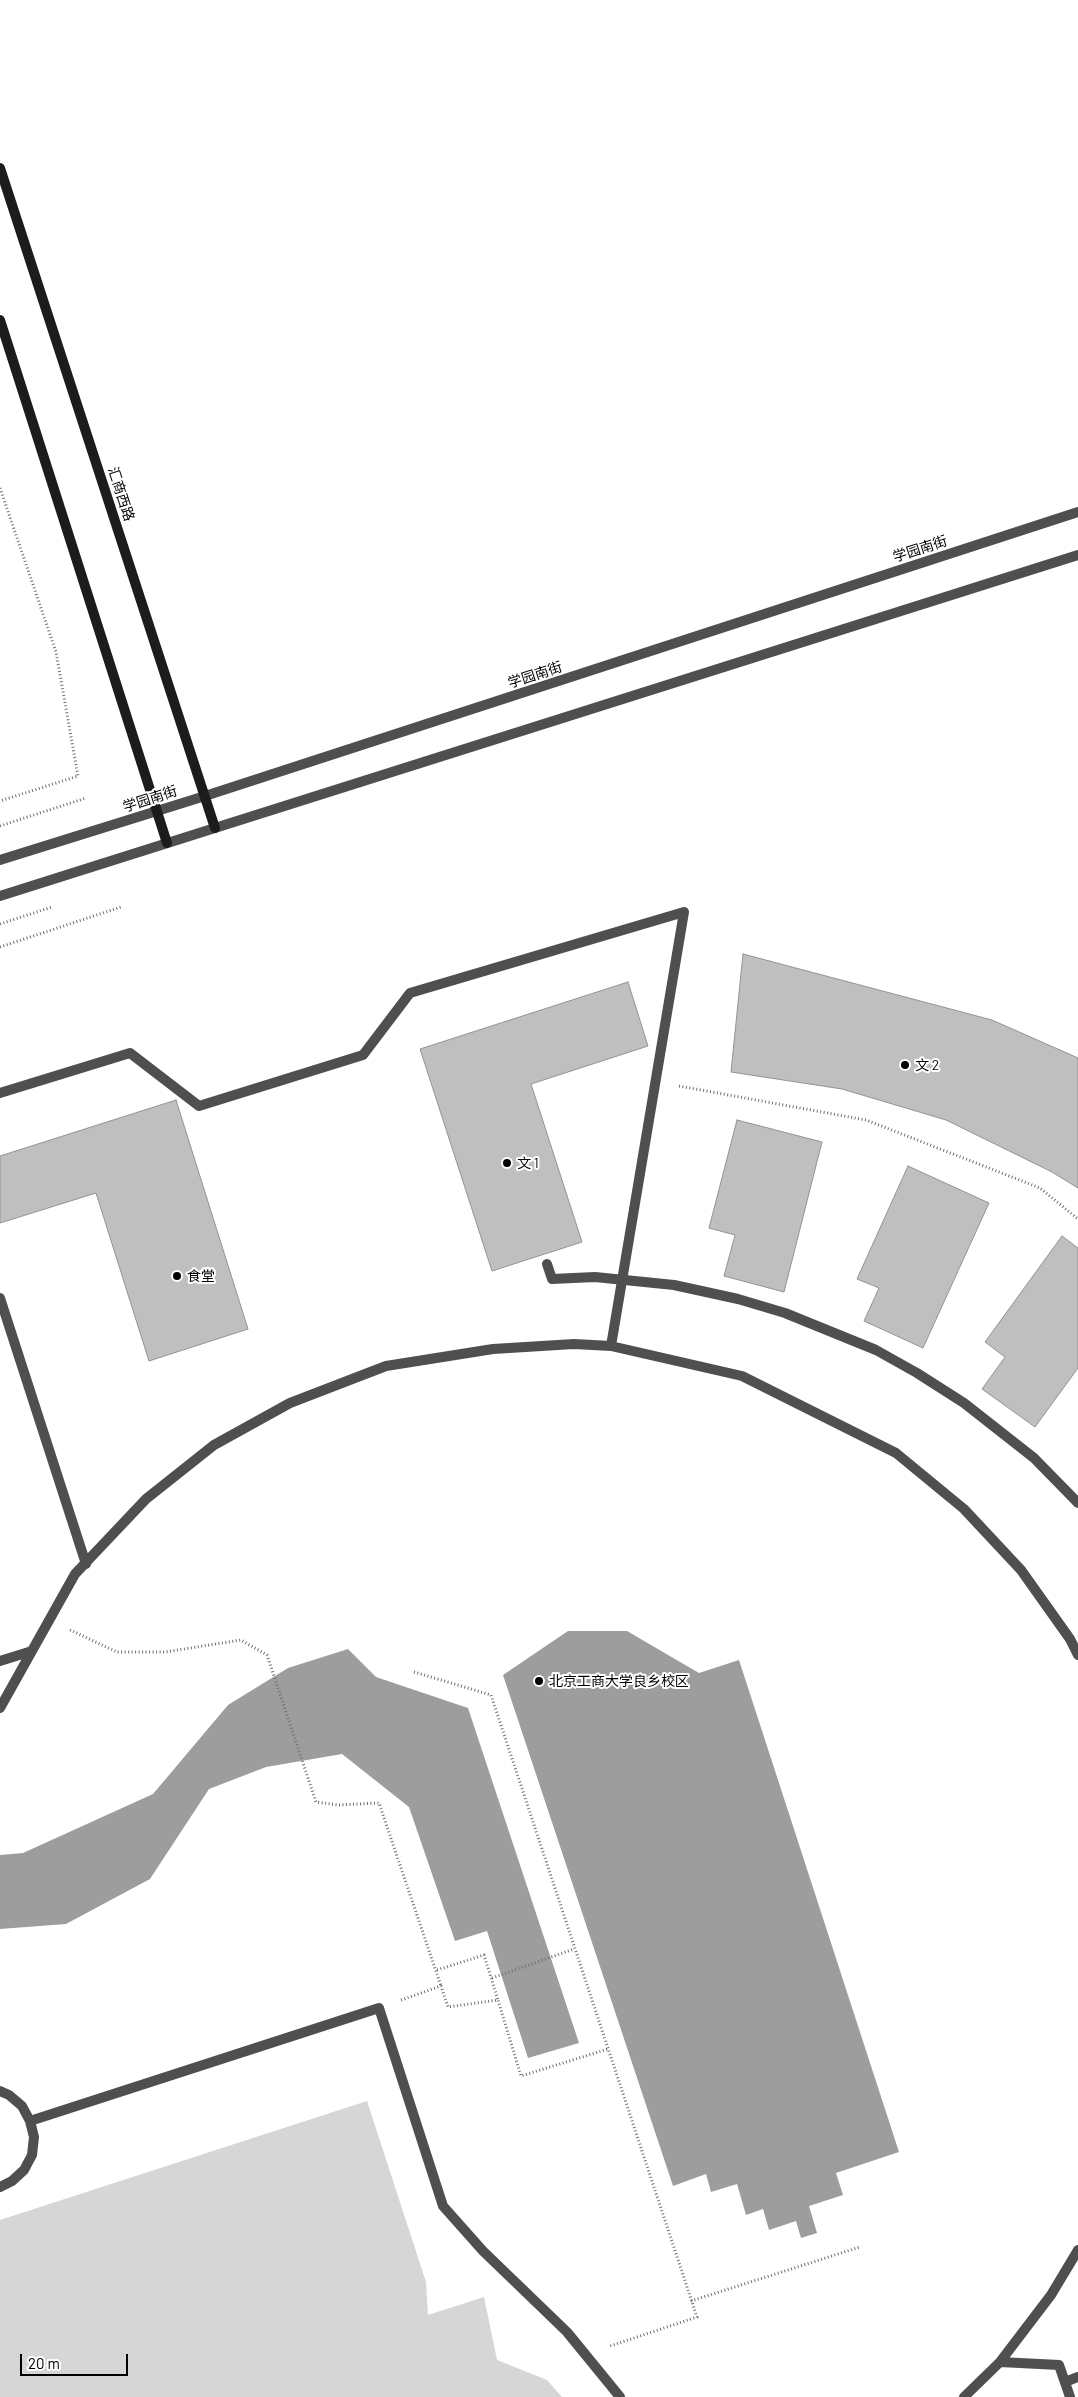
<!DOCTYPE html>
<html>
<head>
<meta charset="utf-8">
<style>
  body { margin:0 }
  #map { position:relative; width:1078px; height:2397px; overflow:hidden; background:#fff; font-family:Barlow,sans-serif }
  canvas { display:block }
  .scale { position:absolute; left:20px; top:2354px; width:108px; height:22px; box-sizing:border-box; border:2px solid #000; border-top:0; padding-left:6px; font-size:15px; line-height:18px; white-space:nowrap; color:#000; -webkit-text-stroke:4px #fff; paint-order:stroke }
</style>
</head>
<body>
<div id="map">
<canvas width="1078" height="2397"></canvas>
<div class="scale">20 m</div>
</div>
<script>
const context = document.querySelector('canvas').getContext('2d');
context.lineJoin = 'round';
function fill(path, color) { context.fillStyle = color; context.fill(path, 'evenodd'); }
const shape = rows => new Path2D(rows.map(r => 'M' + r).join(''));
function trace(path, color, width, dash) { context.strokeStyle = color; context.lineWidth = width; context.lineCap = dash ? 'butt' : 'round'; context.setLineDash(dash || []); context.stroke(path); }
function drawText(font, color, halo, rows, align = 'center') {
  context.font = font + ' Barlow,"Noto Sans SC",sans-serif'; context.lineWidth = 4; context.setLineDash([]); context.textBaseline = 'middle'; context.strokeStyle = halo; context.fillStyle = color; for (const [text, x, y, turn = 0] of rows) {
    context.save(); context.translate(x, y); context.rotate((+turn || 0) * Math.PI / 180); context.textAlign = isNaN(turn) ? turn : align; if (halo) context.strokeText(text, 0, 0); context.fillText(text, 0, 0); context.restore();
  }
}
const green = shape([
  [367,2101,426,2282,428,2315,484,2297,497,2360,547,2380,562,2397,0,2397,0,2220]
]);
const water = shape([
  [568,1631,627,1631,699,1673,739,1660,899,2152,836,2173,843,2195,809,2206,817,2233,801,2238,796,2221,769,2230,763,2209,746,2215,737,2184,711,2192,706,2174,673,2186,503,1675],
  [348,1649,376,1677,468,1708,579,2043,528,2058,487,1931,455,1941,409,1807,342,1754,266,1767,209,1789,150,1879,66,1924,0,1929,0,1855,23,1853,153,1794,228,1705,288,1668]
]);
const building = shape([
  [743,954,992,1020,1078,1058,1078,1188,1052,1172,946,1120,842,1089,731,1072,743,954],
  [628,982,648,1046,531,1084,582,1242,492,1271,420,1049,628,982],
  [176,1100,248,1329,149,1361,96,1193,0,1223,0,1156,176,1100],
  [737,1120,822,1142,784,1292,724,1276,735,1235,709,1228,737,1120],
  [908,1166,989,1203,923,1348,864,1321,879,1288,857,1279,908,1166],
  [1062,1236,1078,1248,1078,1368,1035,1427,982,1389,1005,1357,985,1342,1062,1236]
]);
const path = shape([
  [0,488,56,652,78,776,0,801],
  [0,826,86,798],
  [0,924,52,907],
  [0,947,121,907],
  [679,1086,866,1120,1040,1188,1078,1219],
  [70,1630,117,1652,165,1652,241,1640,267,1655,316,1802,338,1805,379,1803,441,1986],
  [414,1672,491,1695,697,2317,610,2346],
  [437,1970,484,1955,498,2000],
  [492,1978,574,1949],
  [401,2000,441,1986,448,2007,498,2000,521,2076,608,2049],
  [691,2301,860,2247]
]);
const minor = shape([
  [0,1093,130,1053,199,1106,363,1055,410,993,684,912,611,1346],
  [0,1298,86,1564],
  [0,1661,32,1651],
  [0,1708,75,1574,146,1499,214,1445,290,1403,386,1366,493,1349,574,1344,611,1346,742,1376,896,1453,964,1509,1021,1570,1070,1639,1078,1655],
  [0,2091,9,2095,22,2106,30,2121,34,2137,32,2155,24,2170,12,2181,0,2187],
  [30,2121,379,2008,443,2206,483,2251,567,2332,620,2397],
  [1000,2362,1059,2365,1070,2397],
  [1065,2382,1078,2377],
  [964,2397,1000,2362,1051,2295,1078,2250]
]);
const tertiary = shape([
  [0,860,205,796,1078,512],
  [0,896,1078,555]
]);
const secondary = shape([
  [0,168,215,828],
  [0,320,167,843]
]);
const serviceBridge = shape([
  [547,1264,552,1279,595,1277,674,1285,738,1299,785,1313,876,1350,917,1373,964,1403,1034,1458,1078,1503]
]);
const markers = [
  [905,1065,5,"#000"],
  [507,1163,5,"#000"],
  [177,1276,5,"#000"],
  [539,1681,5,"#000"]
];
const streetNames = [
  ["汇商西路",121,494,72],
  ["学园南街",920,549,-18],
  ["学园南街",535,675,-18],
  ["学园南街",150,799,-18]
];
const poiNames = [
  ["文 2",915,1065],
  ["文 1",517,1163],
  ["食堂",187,1276],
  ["北京工商大学良乡校区",549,1681]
];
fill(green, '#d6d6d6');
fill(water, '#9d9d9d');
fill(building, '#bfbfbf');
trace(building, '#939393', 1);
trace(path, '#717171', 3, [1, 2.5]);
trace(minor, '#4f4f4f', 10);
trace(tertiary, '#4f4f4f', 10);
trace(secondary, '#1c1c1c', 10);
trace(serviceBridge, '#4f4f4f', 10);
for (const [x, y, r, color] of markers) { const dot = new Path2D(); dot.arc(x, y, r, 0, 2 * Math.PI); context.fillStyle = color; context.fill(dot); trace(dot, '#fff', 2); }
drawText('14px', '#000', '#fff', streetNames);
drawText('14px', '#000', '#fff', poiNames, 'left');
</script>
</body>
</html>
